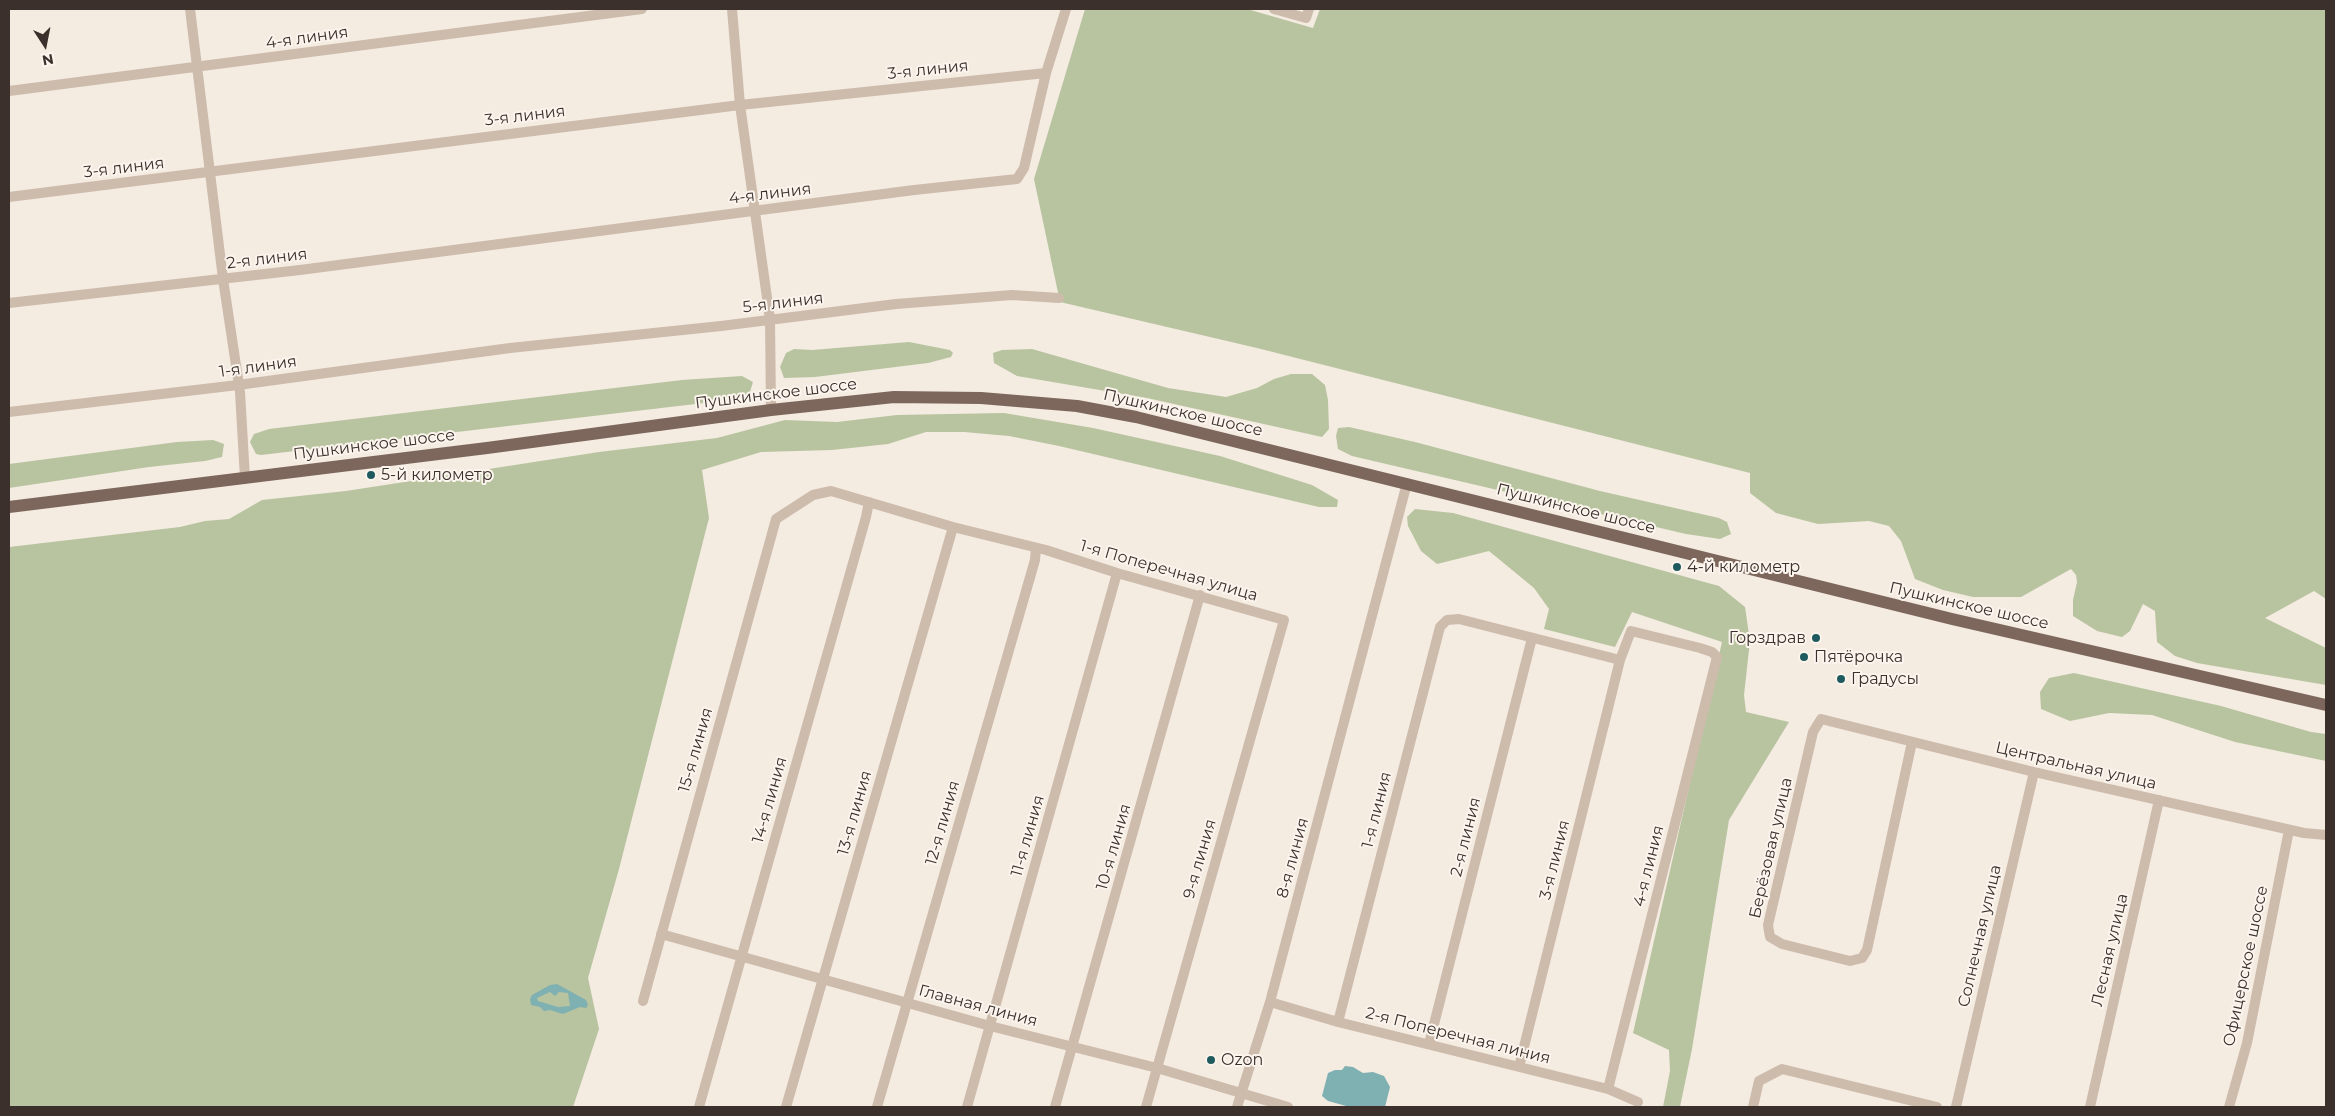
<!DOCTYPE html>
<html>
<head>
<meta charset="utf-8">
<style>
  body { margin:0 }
  #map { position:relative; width:2335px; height:1116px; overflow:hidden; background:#f4ebe1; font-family:Montserrat,sans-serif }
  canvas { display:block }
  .frame { position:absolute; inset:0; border:10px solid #3b302b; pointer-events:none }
  .north { position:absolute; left:20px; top:20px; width:50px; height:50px; -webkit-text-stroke:4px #fbf5ee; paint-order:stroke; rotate:169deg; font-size:14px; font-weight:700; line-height:20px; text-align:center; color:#3b302b }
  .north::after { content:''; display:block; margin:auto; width:18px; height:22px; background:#3b302b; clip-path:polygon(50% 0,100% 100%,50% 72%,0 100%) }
</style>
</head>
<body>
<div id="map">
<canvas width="2335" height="1116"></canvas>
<div class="frame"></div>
<div class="north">N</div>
</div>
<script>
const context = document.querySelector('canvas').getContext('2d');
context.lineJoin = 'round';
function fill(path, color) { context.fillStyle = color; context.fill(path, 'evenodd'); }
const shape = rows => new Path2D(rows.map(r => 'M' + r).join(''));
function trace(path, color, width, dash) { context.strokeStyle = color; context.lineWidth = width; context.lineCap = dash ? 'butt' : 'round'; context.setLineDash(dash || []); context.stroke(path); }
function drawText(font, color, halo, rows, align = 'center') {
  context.font = font + ' Montserrat,sans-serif'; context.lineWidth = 4; context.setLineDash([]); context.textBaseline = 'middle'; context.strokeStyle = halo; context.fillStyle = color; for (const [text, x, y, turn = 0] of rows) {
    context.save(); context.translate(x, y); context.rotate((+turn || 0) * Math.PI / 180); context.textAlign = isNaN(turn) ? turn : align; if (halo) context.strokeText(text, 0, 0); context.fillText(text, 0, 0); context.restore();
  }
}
const green = shape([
  [1085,9,1247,9,1313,28,1320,9,2326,9,2326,599,2314,591,2265,618,2326,648,2326,685,2197,663,2175,656,2157,642,2155,611,2143,604,2130,631,2122,637,2097,631,2073,616,2073,600,2077,582,2076,575,2071,569,2021,597,1973,597,1943,590,1915,579,1901,541,1889,526,1869,521,1818,524,1776,513,1750,493,1750,473,1257,348,1060,302,1034,179],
  [909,342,950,350,953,353,951,357,928,363,815,377,784,378,780,367,786,353,794,349,812,350],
  [1032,349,1168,388,1226,397,1257,388,1274,379,1291,374,1312,374,1325,385,1328,400,1329,429,1322,437,1147,398,1017,376,994,363,993,353,1002,350],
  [742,376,753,382,749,395,738,399,261,455,256,454,250,442,254,434,269,429,682,380],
  [1004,413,1093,428,1220,456,1312,485,1338,500,1337,507,1319,507,1059,446,1009,436,964,432,926,432,888,444,832,450,761,452,702,470,709,518,619,869,588,978,599,1029,573,1107,9,1107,9,547,180,527,205,521,229,519,262,500,346,491,599,452,717,438,785,420,837,422,897,415],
  [1349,427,1415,442,1600,491,1719,518,1727,522,1731,534,1720,539,1686,534,1352,456,1338,449,1336,436,1338,428],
  [213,440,224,444,222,457,205,461,149,467,9,488,9,464,177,442],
  [1415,509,1453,513,1719,586,1745,607,1750,641,1744,695,1746,712,1789,722,1729,820,1692,1049,1680,1107,1663,1107,1670,1071,1669,1050,1633,1033,1722,642,1632,612,1615,647,1544,629,1549,609,1534,588,1489,551,1437,564,1421,551,1408,526,1407,517],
  [2074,673,2221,706,2311,732,2326,734,2326,761,2235,742,2152,715,2109,713,2070,721,2041,709,2040,692,2049,678]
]);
const water = shape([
  [557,984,586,1000,588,1005,586,1008,580,1007,563,1014,550,1010,544,1011,540,1007,531,1005,530,999,532,995,550,985],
  [550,992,555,996,559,992,568,993,570,1006,558,1007,538,1001,537,998],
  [1345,1066,1353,1067,1363,1073,1373,1072,1384,1076,1390,1087,1385,1107,1350,1107,1328,1101,1322,1096,1328,1073,1335,1070,1342,1070]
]);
const minor = shape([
  [190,9,223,279,240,392,245,478],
  [732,9,740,105,770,319,771,410],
  [1274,9,1306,18,1309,9],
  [9,91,642,9],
  [9,197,740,105,1046,73],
  [9,303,300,270,914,190,1017,179,1024,168,1046,73,1066,9],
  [9,412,238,385,510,348,721,326,896,304,1012,295,1059,298],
  [1912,742,1867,950,1862,958,1850,961,1782,944,1770,937,1768,925,1813,732,1821,719,2034,772,2304,833,2326,835],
  [661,934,990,1026,1157,1068,1288,1107],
  [643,1001,776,519,813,495,831,491,953,527,1046,550,1117,573,1284,620,1146,1107],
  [1270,1002,1338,1022,1608,1089,1638,1102],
  [1338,1022,1440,627,1447,620,1459,619,1620,660],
  [1429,1044,1532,638],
  [1519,1067,1620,660,1631,631,1700,648,1712,652,1717,657,1715,665,1608,1089],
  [699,1107,866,517,869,502],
  [786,1107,953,527],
  [877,1107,1035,560,1036,548],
  [967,1107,1117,573],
  [1055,1107,1200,595],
  [1237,1107,1270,1002,1407,483],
  [1753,1107,1759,1081,1782,1069,1937,1107],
  [1956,1107,2034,772],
  [2090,1107,2159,800],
  [2229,1107,2247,1043,2289,830]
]);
const major = shape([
  [9,507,487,448,771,410,894,397,981,398,1077,406,1136,417,1952,619,2326,705]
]);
const markers = [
  [371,475,5,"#1f5a5e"],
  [1677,567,5,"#1f5a5e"],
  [1816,638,5,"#1f5a5e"],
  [1804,657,5,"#1f5a5e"],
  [1841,679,5,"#1f5a5e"],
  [1211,1060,5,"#1f5a5e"]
];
const streetNames = [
  ["4-я линия",307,38,-8],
  ["3-я линия",928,70,-6],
  ["3-я линия",525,116,-7],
  ["3-я линия",124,168,-7],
  ["4-я линия",770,194,-7],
  ["2-я линия",267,259,-7],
  ["5-я линия",783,303,-7],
  ["1-я линия",258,367,-8],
  ["Пушкинское шоссе",776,394,-7],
  ["Пушкинское шоссе",1183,413,13],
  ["Пушкинское шоссе",374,445,-7],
  ["Пушкинское шоссе",1576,509,14],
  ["1-я Поперечная улица",1169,571,16],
  ["Пушкинское шоссе",1969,606,13],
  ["15-я линия",696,750,-74],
  ["Центральная улица",2076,766,13],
  ["14-я линия",770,800,-74],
  ["1-я линия",1377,810,-76],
  ["13-я линия",855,813,-74],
  ["12-я линия",943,823,-74],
  ["11-я линия",1028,836,-74],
  ["2-я линия",1466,837,-76],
  ["10-я линия",1114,847,-74],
  ["Берёзовая улица",1771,848,-77],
  ["8-я линия",1293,858,-75],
  ["9-я линия",1200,859,-74],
  ["3-я линия",1555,860,-76],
  ["4-я линия",1649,866,-76],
  ["Солнечная улица",1980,936,-77],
  ["Лесная улица",2110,950,-77],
  ["Офицерское шоссе",2246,966,-78],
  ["Главная линия",978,1006,15],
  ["2-я Поперечная линия",1458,1036,14]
];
const poiNames = [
  ["5-й километр",381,475],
  ["4-й километр",1687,567],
  ["Горздрав",1806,638,"right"],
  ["Пятёрочка",1814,657],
  ["Градусы",1851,679],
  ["Ozon",1221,1060]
];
fill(green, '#b8c4a0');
fill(water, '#7fb0b2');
trace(minor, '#cdbbac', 10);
trace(major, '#7d675c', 12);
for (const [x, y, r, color] of markers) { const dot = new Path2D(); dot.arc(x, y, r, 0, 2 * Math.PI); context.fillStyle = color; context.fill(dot); trace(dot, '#fbf5ee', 2); }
drawText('16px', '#3b302b', '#fbf5ee', streetNames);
drawText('16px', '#3b302b', '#fbf5ee', poiNames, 'left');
</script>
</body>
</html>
